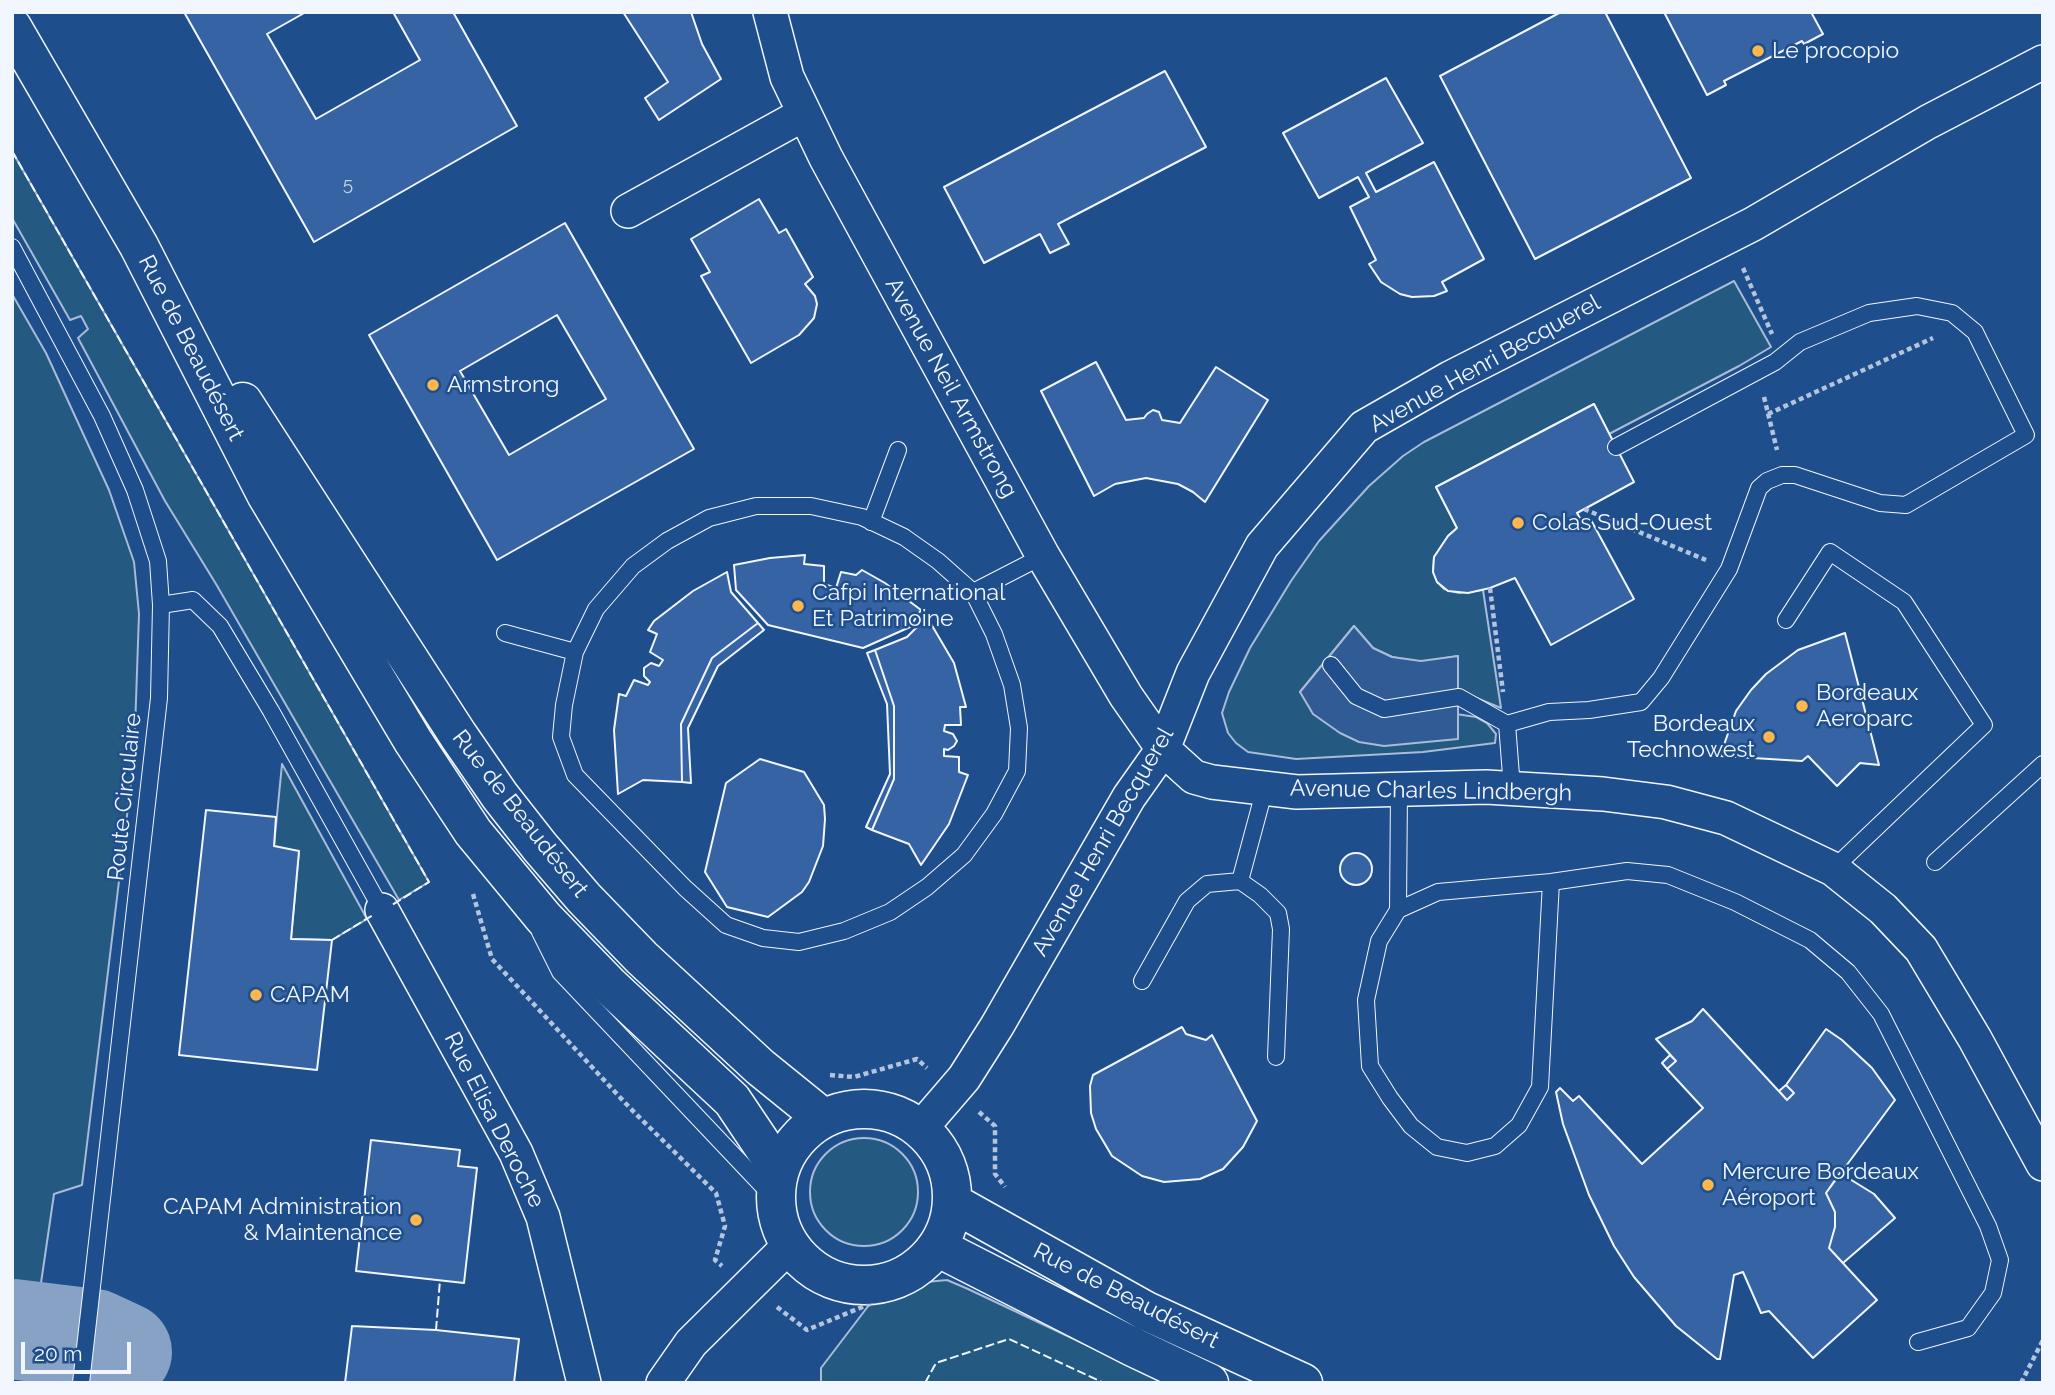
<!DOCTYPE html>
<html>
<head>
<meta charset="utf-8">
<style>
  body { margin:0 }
  #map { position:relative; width:2055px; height:1395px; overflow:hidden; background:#1f4e8c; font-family:Raleway,sans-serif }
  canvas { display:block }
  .frame { position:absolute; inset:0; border:14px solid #f2f6ff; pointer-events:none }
  .scale { position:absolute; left:21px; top:1342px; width:110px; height:32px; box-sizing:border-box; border:4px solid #f2f6ff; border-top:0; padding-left:9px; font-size:21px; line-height:24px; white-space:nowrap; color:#f2f6ff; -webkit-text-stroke:5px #1f4e8c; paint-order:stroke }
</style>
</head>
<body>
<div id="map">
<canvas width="2055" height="1395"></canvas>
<div class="frame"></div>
<div class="scale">20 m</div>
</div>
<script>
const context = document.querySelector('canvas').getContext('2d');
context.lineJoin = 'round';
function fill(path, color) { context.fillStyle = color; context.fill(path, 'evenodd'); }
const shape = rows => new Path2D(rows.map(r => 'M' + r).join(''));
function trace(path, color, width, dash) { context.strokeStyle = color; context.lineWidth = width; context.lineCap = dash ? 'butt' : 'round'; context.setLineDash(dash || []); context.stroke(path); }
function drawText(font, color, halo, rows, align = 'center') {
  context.font = font + ' Raleway,sans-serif'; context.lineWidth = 5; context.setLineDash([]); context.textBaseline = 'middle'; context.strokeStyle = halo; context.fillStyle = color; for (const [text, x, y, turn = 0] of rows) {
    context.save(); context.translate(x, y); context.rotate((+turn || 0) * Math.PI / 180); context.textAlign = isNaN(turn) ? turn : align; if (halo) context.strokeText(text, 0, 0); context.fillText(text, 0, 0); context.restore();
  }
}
const green = shape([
  [12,151,429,882,399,900,216,584,165,501,78,338,88,329,81,316,70,320,12,218,12,151],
  [1734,281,1771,347,1739,366,1609,434,1594,404,1436,487,1457,528,1448,536,1434,557,1433,572,1437,582,1444,589,1459,593,1483,590,1501,708,1457,690,1458,656,1421,662,1392,657,1373,648,1354,626,1300,692,1457,739,1456,714,1476,717,1487,723,1496,734,1495,743,1423,752,1296,759,1248,752,1236,743,1228,733,1222,713,1229,692,1250,648,1291,581,1319,541,1369,486,1403,456,1424,442,1734,281],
  [12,294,46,353,109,490,134,562,139,614,134,758,82,1185,54,1194,41,1283,34,1298,12,1302,12,294],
  [282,764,367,919,332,940,291,939,299,852,274,846,282,764],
  '810 1192a54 54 0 1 1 108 0a54 54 0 1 1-108 0Z',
  [947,1280,968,1289,1167,1383,821,1383,821,1368,869,1305,905,1284,947,1280]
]);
const parking = shape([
  [1354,626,1373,648,1392,657,1421,661,1458,656,1458,739,1384,746,1359,742,1340,733,1313,714,1300,692,1354,626]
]);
const taxiway = shape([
  [12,1329,94,1339,122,1352]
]);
const building = shape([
  [184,12,306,12,267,34,316,119,420,60,393,12,453,12,517,126,314,242,184,12],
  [623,12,691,12,702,44,721,79,659,120,645,98,668,82,623,12],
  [1561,12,1605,12,1691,178,1535,259,1440,76,1561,12],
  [1664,12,1811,12,1823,34,1804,44,1802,41,1724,81,1726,85,1707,95,1664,12],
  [1165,71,1206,147,1058,224,1069,244,1050,253,1040,234,984,263,944,187,1165,71],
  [1386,78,1423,143,1366,173,1376,192,1434,162,1484,259,1442,282,1447,291,1434,296,1412,297,1400,294,1381,282,1369,264,1376,260,1350,207,1369,197,1358,177,1319,198,1283,133,1386,78],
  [759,199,779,233,786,229,813,277,805,284,815,296,817,304,814,318,799,335,751,363,701,276,710,272,691,239,759,199],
  [565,223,694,449,497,560,369,335,565,223],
  [557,315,606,399,509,455,460,371,557,315],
  [1096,362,1126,420,1144,418,1147,414,1153,410,1159,412,1162,420,1180,423,1216,367,1268,400,1205,502,1193,492,1178,484,1146,478,1115,484,1094,496,1041,391,1096,362],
  [1594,404,1634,482,1577,513,1584,525,1591,520,1634,599,1551,645,1515,578,1490,588,1468,593,1448,591,1437,582,1433,572,1434,557,1448,536,1457,528,1436,487,1594,404],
  [805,555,804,564,824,566,824,584,836,588,841,572,856,575,862,570,885,583,921,610,910,627,863,648,768,625,736,590,734,565,770,558,805,555],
  [727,572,731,592,758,623,712,658,681,724,682,782,643,780,618,794,614,730,619,694,626,696,634,680,648,685,650,682,644,676,644,668,651,663,659,666,663,660,650,652,657,634,648,630,654,621,693,591,727,572],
  [927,617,954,663,966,707,960,707,961,725,945,725,944,731,953,734,957,741,954,746,948,750,944,749,944,756,959,757,959,772,968,775,949,824,921,865,909,844,872,830,894,779,894,706,875,650,907,637,927,617],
  [758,623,764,630,718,666,688,728,691,783,682,782,681,724,712,658,758,623],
  [1845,633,1879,765,1860,763,1837,786,1808,756,1802,761,1720,756,1736,711,1751,690,1766,674,1798,650,1845,633],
  [875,650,894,706,894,779,872,830,866,827,890,774,887,704,867,653,875,650],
  [760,759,804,772,824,805,825,819,823,846,809,882,802,892,768,917,727,907,705,872,726,783,760,759],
  [206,810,276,817,274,846,299,851,291,939,332,940,317,1070,179,1055,206,810],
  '1340 869a16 16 0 1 1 32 0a16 16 0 1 1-32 0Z',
  [1703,1009,1787,1100,1794,1093,1786,1085,1826,1029,1842,1040,1872,1068,1895,1100,1826,1193,1835,1212,1835,1227,1829,1248,1877,1300,1813,1358,1769,1311,1761,1313,1743,1272,1734,1275,1720,1359,1717,1359,1676,1326,1634,1277,1614,1246,1589,1195,1563,1124,1556,1092,1560,1088,1573,1101,1579,1096,1642,1164,1703,1108,1667,1069,1676,1061,1656,1039,1692,1021,1703,1009],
  [1182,1027,1186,1034,1206,1040,1212,1035,1257,1121,1243,1147,1223,1169,1200,1179,1164,1182,1142,1176,1112,1156,1096,1129,1091,1113,1090,1086,1093,1075,1182,1027],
  [1670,1055,1676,1061,1667,1069,1662,1063,1670,1055],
  [1786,1085,1794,1093,1787,1100,1779,1091,1786,1085],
  [371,1140,460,1150,458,1166,477,1168,464,1283,356,1271,371,1140],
  [1840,1173,1874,1194,1895,1218,1843,1263,1829,1248,1835,1227,1835,1212,1826,1193,1840,1173],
  [352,1326,436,1330,519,1339,514,1383,345,1383,352,1326]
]);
const path = shape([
  [1743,268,1772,334],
  [1764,397,1777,450],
  [1768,414,1933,338],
  [1584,509,1706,560],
  [1490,588,1503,692],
  [473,894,492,959,629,1107,716,1193,725,1226,715,1260,722,1266],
  [830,1075,854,1077,917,1059,927,1068],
  [979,1112,995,1126,995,1174,1005,1187],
  [777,1307,807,1330,891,1295,921,1280],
  [2021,1383,2043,1340]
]);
const lane = shape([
  [12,247,102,416,135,490,158,561,161,605,159,698,81,1383],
  [756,506,811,506,862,517,904,537,938,561,973,592,994,634,1012,685,1019,728,1017,771,994,814,964,855,927,887,890,912,844,931,799,942,763,938,726,925,685,888,575,775,561,737,564,705,575,652,596,609,633,566,667,541,709,518,756,506],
  [871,522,898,450],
  [973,592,1043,556],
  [161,605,193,600,220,626,271,711,382,910],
  [1786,620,1830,552,1904,602,1984,725,1833,869],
  [505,633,575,652],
  [1331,665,1356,696,1384,709,1459,697,1507,724,1549,712,1589,710,1641,702,1661,678,1729,569,1759,488,1767,481,1782,475,1795,475,1880,503,1906,505,2026,435,1975,332,1952,313,1917,306,1869,313,1800,342,1775,362,1616,447],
  [1507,724,1512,788],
  [1935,862,2043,764],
  [1240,881,1260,895,1278,913,1281,929,1276,1057],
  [1551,882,1438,892,1398,910,1379,941,1366,1000,1370,1066,1390,1098,1411,1126,1437,1147,1467,1153,1495,1146,1519,1125,1540,1087,1551,882,1627,871,1668,875,1735,902,1810,940,1848,972,1881,1014,1988,1226,2000,1260,1993,1293,1968,1328,1918,1342],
  [1398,910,1399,790],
  [540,932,560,972,775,1199],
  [1142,981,1187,901,1207,884,1240,881,1265,788]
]);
const street = shape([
  [770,12,787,77,826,158,1043,556,1126,696,1163,749,1194,777,1212,782,1297,792,1486,787,1603,794,1666,802,1726,818,1833,869,1883,909,1921,949,1975,1039,2043,1164],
  [628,211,804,114],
  [382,910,516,1153,543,1217,584,1383],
  [921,1128,964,1078,997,1026,1129,797,1163,749,1193,673,1262,546,1364,427,1450,378,1753,224,1928,122,2043,62],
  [663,1383,691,1343,789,1246]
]);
const secondary = shape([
  [12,27,139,246,266,494,413,741,473,832,544,918,610,986,732,1100,779,1170],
  [243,402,458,735,500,796,540,847,584,898,642,958,760,1067,823,1118],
  '776 1197a88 88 0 1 1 176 0a88 88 0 1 1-176 0Z',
  [953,1203,1146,1311,1303,1383],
  [937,1247,1133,1347,1209,1383]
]);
const fence = shape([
  [12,151,429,882,392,905],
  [332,940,373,915],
  [436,1330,440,1280],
  [925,1383,936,1363,1009,1339,1104,1383]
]);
const markers = [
  [1758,51,7,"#ffb74d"],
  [433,385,7,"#ffb74d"],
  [1518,523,7,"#ffb74d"],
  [798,606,7,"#ffb74d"],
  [1802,706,7,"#ffb74d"],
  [1769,737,7,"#ffb74d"],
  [256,995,7,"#ffb74d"],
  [1708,1185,7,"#ffb74d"],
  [416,1220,7,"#ffb74d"]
];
const numberNames = [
  ["5",348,184]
];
const poiNames = [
  ["Le procopio",1772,51],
  ["Armstrong",447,385],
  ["Colas Sud-Ouest",1532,523],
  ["Cafpi International",812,593],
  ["Et Patrimoine",812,619],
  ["Bordeaux",1816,693],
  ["Aeroparc",1816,719],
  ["Bordeaux",1755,724,"right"],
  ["Technowest",1755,750,"right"],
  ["CAPAM",270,995],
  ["Mercure Bordeaux",1722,1172],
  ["Aéroport",1722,1198],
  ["CAPAM Administration",402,1207,"right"],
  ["& Maintenance",402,1233,"right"]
];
const streetNames = [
  ["Rue de Beaudésert",191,348,63],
  ["Avenue Henri Becquerel",1485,364,-29],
  ["Avenue Neil Armstrong",951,388,61],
  ["Avenue Charles Lindbergh",1431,791,1],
  ["Route Circulaire",125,797,-84],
  ["Rue de Beaudésert",520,814,52],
  ["Avenue Henri Becquerel",1103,842,-60],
  ["Rue Elisa Deroche",494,1120,63],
  ["Rue de Beaudésert",1126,1296,27]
];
fill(green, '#245a82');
trace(green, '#a8bbd7', 2);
fill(parking, '#305b95');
trace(parking, '#a8bbd7', 2);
trace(taxiway, '#88a2c6', 100);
fill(building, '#3563a3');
trace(building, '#f2f6ff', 2);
trace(lane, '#f2f6ff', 18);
trace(street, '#f2f6ff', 36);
trace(secondary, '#f2f6ff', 41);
trace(path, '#b3c4dc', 4.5, [5, 3.5]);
trace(lane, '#1f4e8c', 16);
trace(street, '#1f4e8c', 33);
trace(secondary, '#1f4e8c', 38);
trace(fence, '#f2f6ff', 2, [9, 3.5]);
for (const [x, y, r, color] of markers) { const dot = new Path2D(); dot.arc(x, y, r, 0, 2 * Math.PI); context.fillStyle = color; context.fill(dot); trace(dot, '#1f4e8c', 2.5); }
drawText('19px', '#c3d1e8', null, numberNames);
drawText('23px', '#f2f6ff', '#1f4e8c', poiNames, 'left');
drawText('23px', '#f2f6ff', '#1f4e8c', streetNames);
</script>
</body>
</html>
